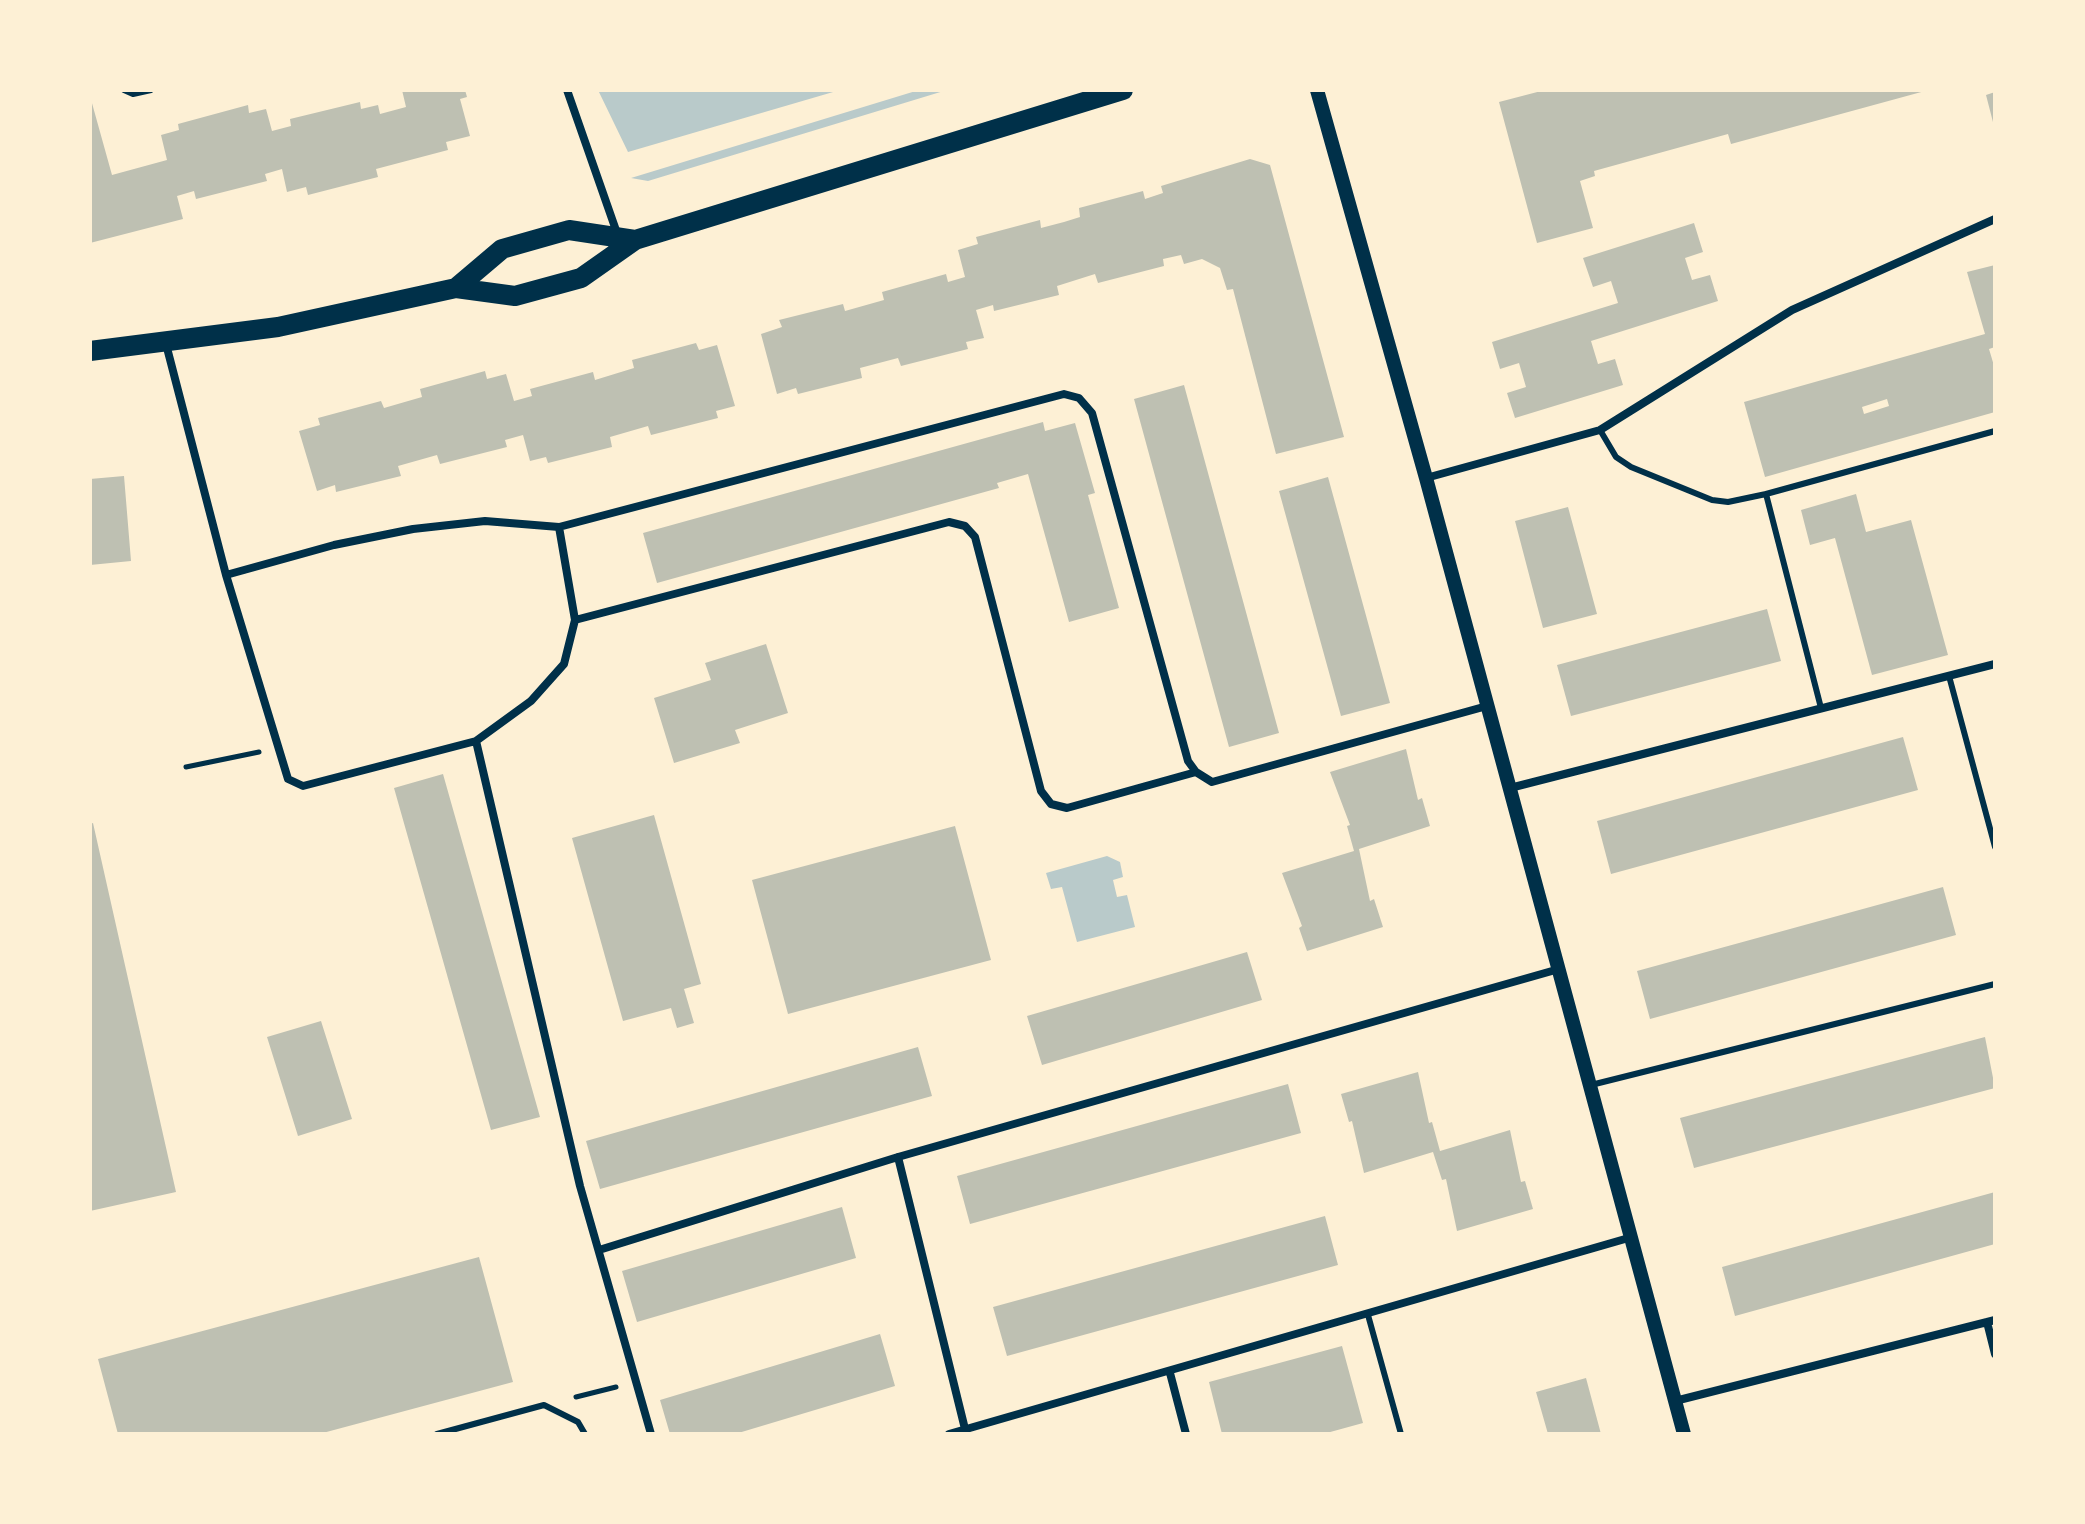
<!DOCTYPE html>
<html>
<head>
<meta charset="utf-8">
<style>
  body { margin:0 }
  #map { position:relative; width:2085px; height:1524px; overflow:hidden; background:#fdf0d5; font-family:"IBM Plex Serif",serif }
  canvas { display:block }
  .frame { position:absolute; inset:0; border:92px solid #fdf0d5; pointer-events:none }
</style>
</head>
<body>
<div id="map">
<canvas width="2085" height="1524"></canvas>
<div class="frame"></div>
</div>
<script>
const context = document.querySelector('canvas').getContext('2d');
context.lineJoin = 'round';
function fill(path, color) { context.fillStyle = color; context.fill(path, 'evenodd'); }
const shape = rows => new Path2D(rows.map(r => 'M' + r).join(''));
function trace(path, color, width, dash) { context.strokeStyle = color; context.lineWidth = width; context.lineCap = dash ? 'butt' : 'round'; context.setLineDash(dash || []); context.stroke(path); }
const green = shape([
  [598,90,840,90,628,152],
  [919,90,947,90,648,181,631,178],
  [1107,856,1120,862,1123,877,1113,880,1117,897,1127,895,1135,927,1077,942,1062,887,1051,889,1046,873]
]);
const building = shape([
  [402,90,465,90,467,97,460,99,470,136,446,142,448,150,376,169,378,177,308,195,306,187,287,192,282,169,265,174,267,181,196,199,194,191,177,196,183,219,90,243,90,96,112,175,167,160,161,135,179,130,178,124,248,105,249,113,266,109,272,131,291,126,290,119,360,102,361,109,378,105,380,114,406,107],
  [1545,90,1925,90,1925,91,1731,144,1728,134,1594,171,1595,176,1580,181,1593,228,1537,243,1499,102],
  [1995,92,1995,126,1994,126,1986,95],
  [1250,159,1270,165,1344,437,1276,454,1233,289,1227,290,1220,268,1202,259,1184,264,1181,255,1163,259,1164,266,1098,283,1095,274,1057,286,1059,295,994,311,993,305,976,310,984,338,966,342,968,349,901,366,898,358,860,368,862,378,798,394,796,388,777,394,761,334,782,327,779,320,843,304,845,311,884,300,882,292,946,274,948,282,965,277,958,250,978,244,976,237,1040,220,1041,228,1064,222,1080,217,1079,208,1143,191,1145,199,1163,193,1161,186],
  [1694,223,1703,252,1685,258,1692,280,1710,275,1718,301,1591,341,1598,364,1615,359,1623,385,1515,418,1507,393,1526,387,1519,363,1500,369,1492,342,1618,303,1611,281,1593,287,1583,258],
  [1995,265,1995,347,1989,349,1995,369,1995,412,1765,477,1744,402,1985,334,1967,272],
  [1887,399,1889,406,1864,414,1862,407],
  [696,343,699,350,717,345,735,406,716,411,718,418,651,435,648,426,610,437,612,447,548,463,546,457,530,461,523,435,505,440,507,447,440,464,437,455,398,466,401,476,336,492,335,485,317,491,299,431,320,425,318,418,381,401,384,408,422,397,420,389,485,371,487,379,506,374,514,401,532,396,530,389,593,372,595,380,634,368,632,360],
  [1184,385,1279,733,1229,747,1134,399],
  [1043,422,1045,431,1075,423,1095,493,1088,495,1119,608,1069,622,1028,474,997,483,999,488,657,583,643,533],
  [124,476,131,561,90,565,90,479],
  [1328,477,1390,703,1341,716,1279,491],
  [1856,494,1866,532,1911,520,1948,655,1872,675,1835,538,1810,545,1801,510],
  [1568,507,1597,614,1543,628,1515,521],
  [1767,609,1781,661,1571,716,1557,665],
  [766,644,788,713,735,730,740,743,674,763,654,698,711,680,705,663],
  [1903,737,1918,790,1611,874,1597,821],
  [1406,749,1418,800,1422,798,1430,826,1359,849,1370,901,1374,899,1383,927,1307,951,1299,928,1302,926,1282,873,1354,851,1347,826,1350,825,1330,772],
  [443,774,540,1117,491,1130,394,788],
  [654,815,701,984,684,989,694,1023,677,1028,671,1008,623,1021,572,838],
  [93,823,176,1192,90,1211,90,824],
  [955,826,991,960,788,1014,752,880],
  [1943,887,1956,935,1650,1019,1637,971],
  [1247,952,1262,1000,1042,1065,1027,1016],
  [321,1021,352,1119,298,1136,267,1037],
  [1985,1037,1995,1088,1694,1168,1680,1118],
  [918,1047,932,1096,600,1189,586,1141],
  [1418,1072,1429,1123,1432,1122,1440,1151,1510,1130,1521,1182,1525,1181,1533,1209,1457,1231,1446,1179,1442,1180,1433,1152,1364,1173,1352,1121,1349,1122,1341,1094],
  [1288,1084,1301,1133,970,1224,957,1176],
  [1995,1192,1995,1244,1735,1316,1722,1267],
  [842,1207,856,1258,637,1322,622,1271],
  [1325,1216,1338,1265,1007,1356,993,1307],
  [479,1257,513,1382,319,1434,118,1434,98,1359],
  [880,1334,895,1386,735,1434,670,1434,660,1400],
  [1342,1346,1363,1423,1323,1434,1222,1434,1209,1382],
  [1586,1378,1601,1434,1548,1434,1536,1392]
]);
const path = shape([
  [186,767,259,752],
  [576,1397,616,1387]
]);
const service = shape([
  [124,90,133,94,151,90],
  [1600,430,1616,457,1631,467,1712,500,1728,502,1766,494,1821,708],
  [1766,494,1995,431],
  [1949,676,1995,847],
  [1591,1085,1995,984],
  [1368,1315,1401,1434],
  [437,1434,544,1405,578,1422,585,1434]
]);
const minor = shape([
  [567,90,618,236],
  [166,344,226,575,288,779,303,786,476,741,531,701,564,664,575,620,559,527,1064,394,1079,398,1092,413,1188,761,1196,772,1212,782,1487,706],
  [1426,478,1600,430,1792,310,1995,219],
  [226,575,334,545,413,529,485,521,559,527],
  [575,620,949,522,965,526,975,537,1041,791,1051,804,1067,808,1196,772],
  [476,741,580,1186,651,1434],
  [1510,788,1995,664],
  [898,1157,965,1429],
  [599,1250,898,1157,1559,969],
  [1987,1322,1995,1354],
  [1170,1373,1186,1434],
  [1675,1401,1995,1320],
  [949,1434,1632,1237]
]);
const tertiary = shape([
  [1317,90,1426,478,1684,1434]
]);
const primary = shape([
  [456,288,502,249,569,230,635,240],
  [90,351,278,327,456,288,515,296,581,278,635,240,1123,90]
]);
fill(green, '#b9caca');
fill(building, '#bec0b2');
trace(path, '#003049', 5);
trace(service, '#003049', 6);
trace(minor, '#003049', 8);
trace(tertiary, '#003049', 14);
trace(primary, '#003049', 20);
</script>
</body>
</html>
